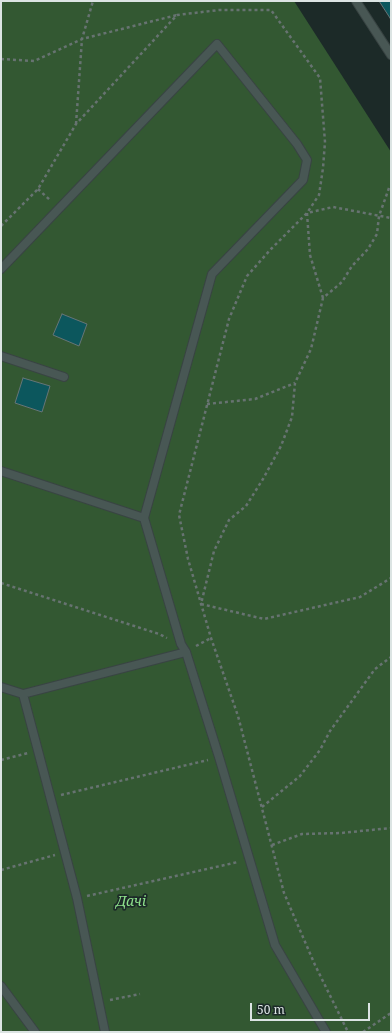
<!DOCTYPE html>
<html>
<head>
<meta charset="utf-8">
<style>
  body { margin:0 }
  #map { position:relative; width:392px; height:1033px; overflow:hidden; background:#1c2a28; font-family:"Noto Serif",serif }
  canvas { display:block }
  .frame { position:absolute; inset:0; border:2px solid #dce4e3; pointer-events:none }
  .scale { position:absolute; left:250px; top:1003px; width:120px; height:18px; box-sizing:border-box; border:2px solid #dce4e3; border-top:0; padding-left:5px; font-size:12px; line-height:14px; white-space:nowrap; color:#dce4e3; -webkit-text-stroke:3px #1c2a28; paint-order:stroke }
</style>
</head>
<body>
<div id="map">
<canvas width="392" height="1033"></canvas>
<div class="frame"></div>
<div class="scale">50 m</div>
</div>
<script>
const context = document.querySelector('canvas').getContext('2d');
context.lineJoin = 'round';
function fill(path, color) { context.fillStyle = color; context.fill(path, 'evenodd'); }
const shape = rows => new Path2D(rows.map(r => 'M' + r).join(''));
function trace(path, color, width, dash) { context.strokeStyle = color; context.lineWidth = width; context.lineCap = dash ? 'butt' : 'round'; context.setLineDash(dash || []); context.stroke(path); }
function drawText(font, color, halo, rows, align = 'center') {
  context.font = font + ' "Noto Serif",serif'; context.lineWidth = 3.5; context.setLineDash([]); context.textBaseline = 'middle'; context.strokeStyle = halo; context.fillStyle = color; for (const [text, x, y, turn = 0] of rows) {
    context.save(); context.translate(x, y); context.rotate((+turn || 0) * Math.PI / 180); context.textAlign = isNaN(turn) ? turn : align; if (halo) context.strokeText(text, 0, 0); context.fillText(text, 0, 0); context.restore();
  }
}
const green = shape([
  [1,1,294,1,391,152,391,1032,1,1032]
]);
const building = shape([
  [379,1,391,1,391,20,390,18,379,1],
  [62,314,87,324,79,346,53,335,62,314],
  [23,378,50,386,42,412,15,403,23,378]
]);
const path = shape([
  [1,59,34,61,82,39,177,15],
  [76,124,82,39,93,1],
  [389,188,379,216,377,234,368,249,352,266,342,282,323,298,311,349,295,383,292,417,281,446,263,479,246,506,229,520,214,551,201,604,264,619,360,597,391,578],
  [38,189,51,201],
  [1,226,38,189,76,124,177,15,219,10,271,10,320,78,325,142,323,168,319,195,307,213,271,249,247,276,229,319,179,515,188,559,211,638,238,716,284,893,315,965,348,1032],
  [323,298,310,255,307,213,333,207,391,218],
  [207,404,255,399,295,383],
  [1,583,159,634,167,638],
  [196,646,211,638],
  [1,760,28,753],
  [61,795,208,760],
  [262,807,300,776,320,750,330,731,375,669,391,657],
  [272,845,302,834,341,833,391,828],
  [1,870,55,855],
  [87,896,238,862],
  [110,1000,140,994],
  [363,1032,391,1013]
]);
const service = shape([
  [356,1,391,55],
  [1,269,217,44,297,144,307,160,303,180,212,274,144,518,181,644,186,652,219,757,275,945,326,1032],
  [1,356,64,377],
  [1,471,144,518],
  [1,687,23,694,186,652],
  [23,694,77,898,105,1032],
  [1,986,35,1032]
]);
const parkNames = [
  ["Дачі",131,902]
];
fill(green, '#335832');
fill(building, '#0c575d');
trace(building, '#667577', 1);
trace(service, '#394443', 10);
trace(path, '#677371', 2.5, [3, 3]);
trace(service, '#485754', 8);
drawText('italic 14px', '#8de08b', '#1c2a28', parkNames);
</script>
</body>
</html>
